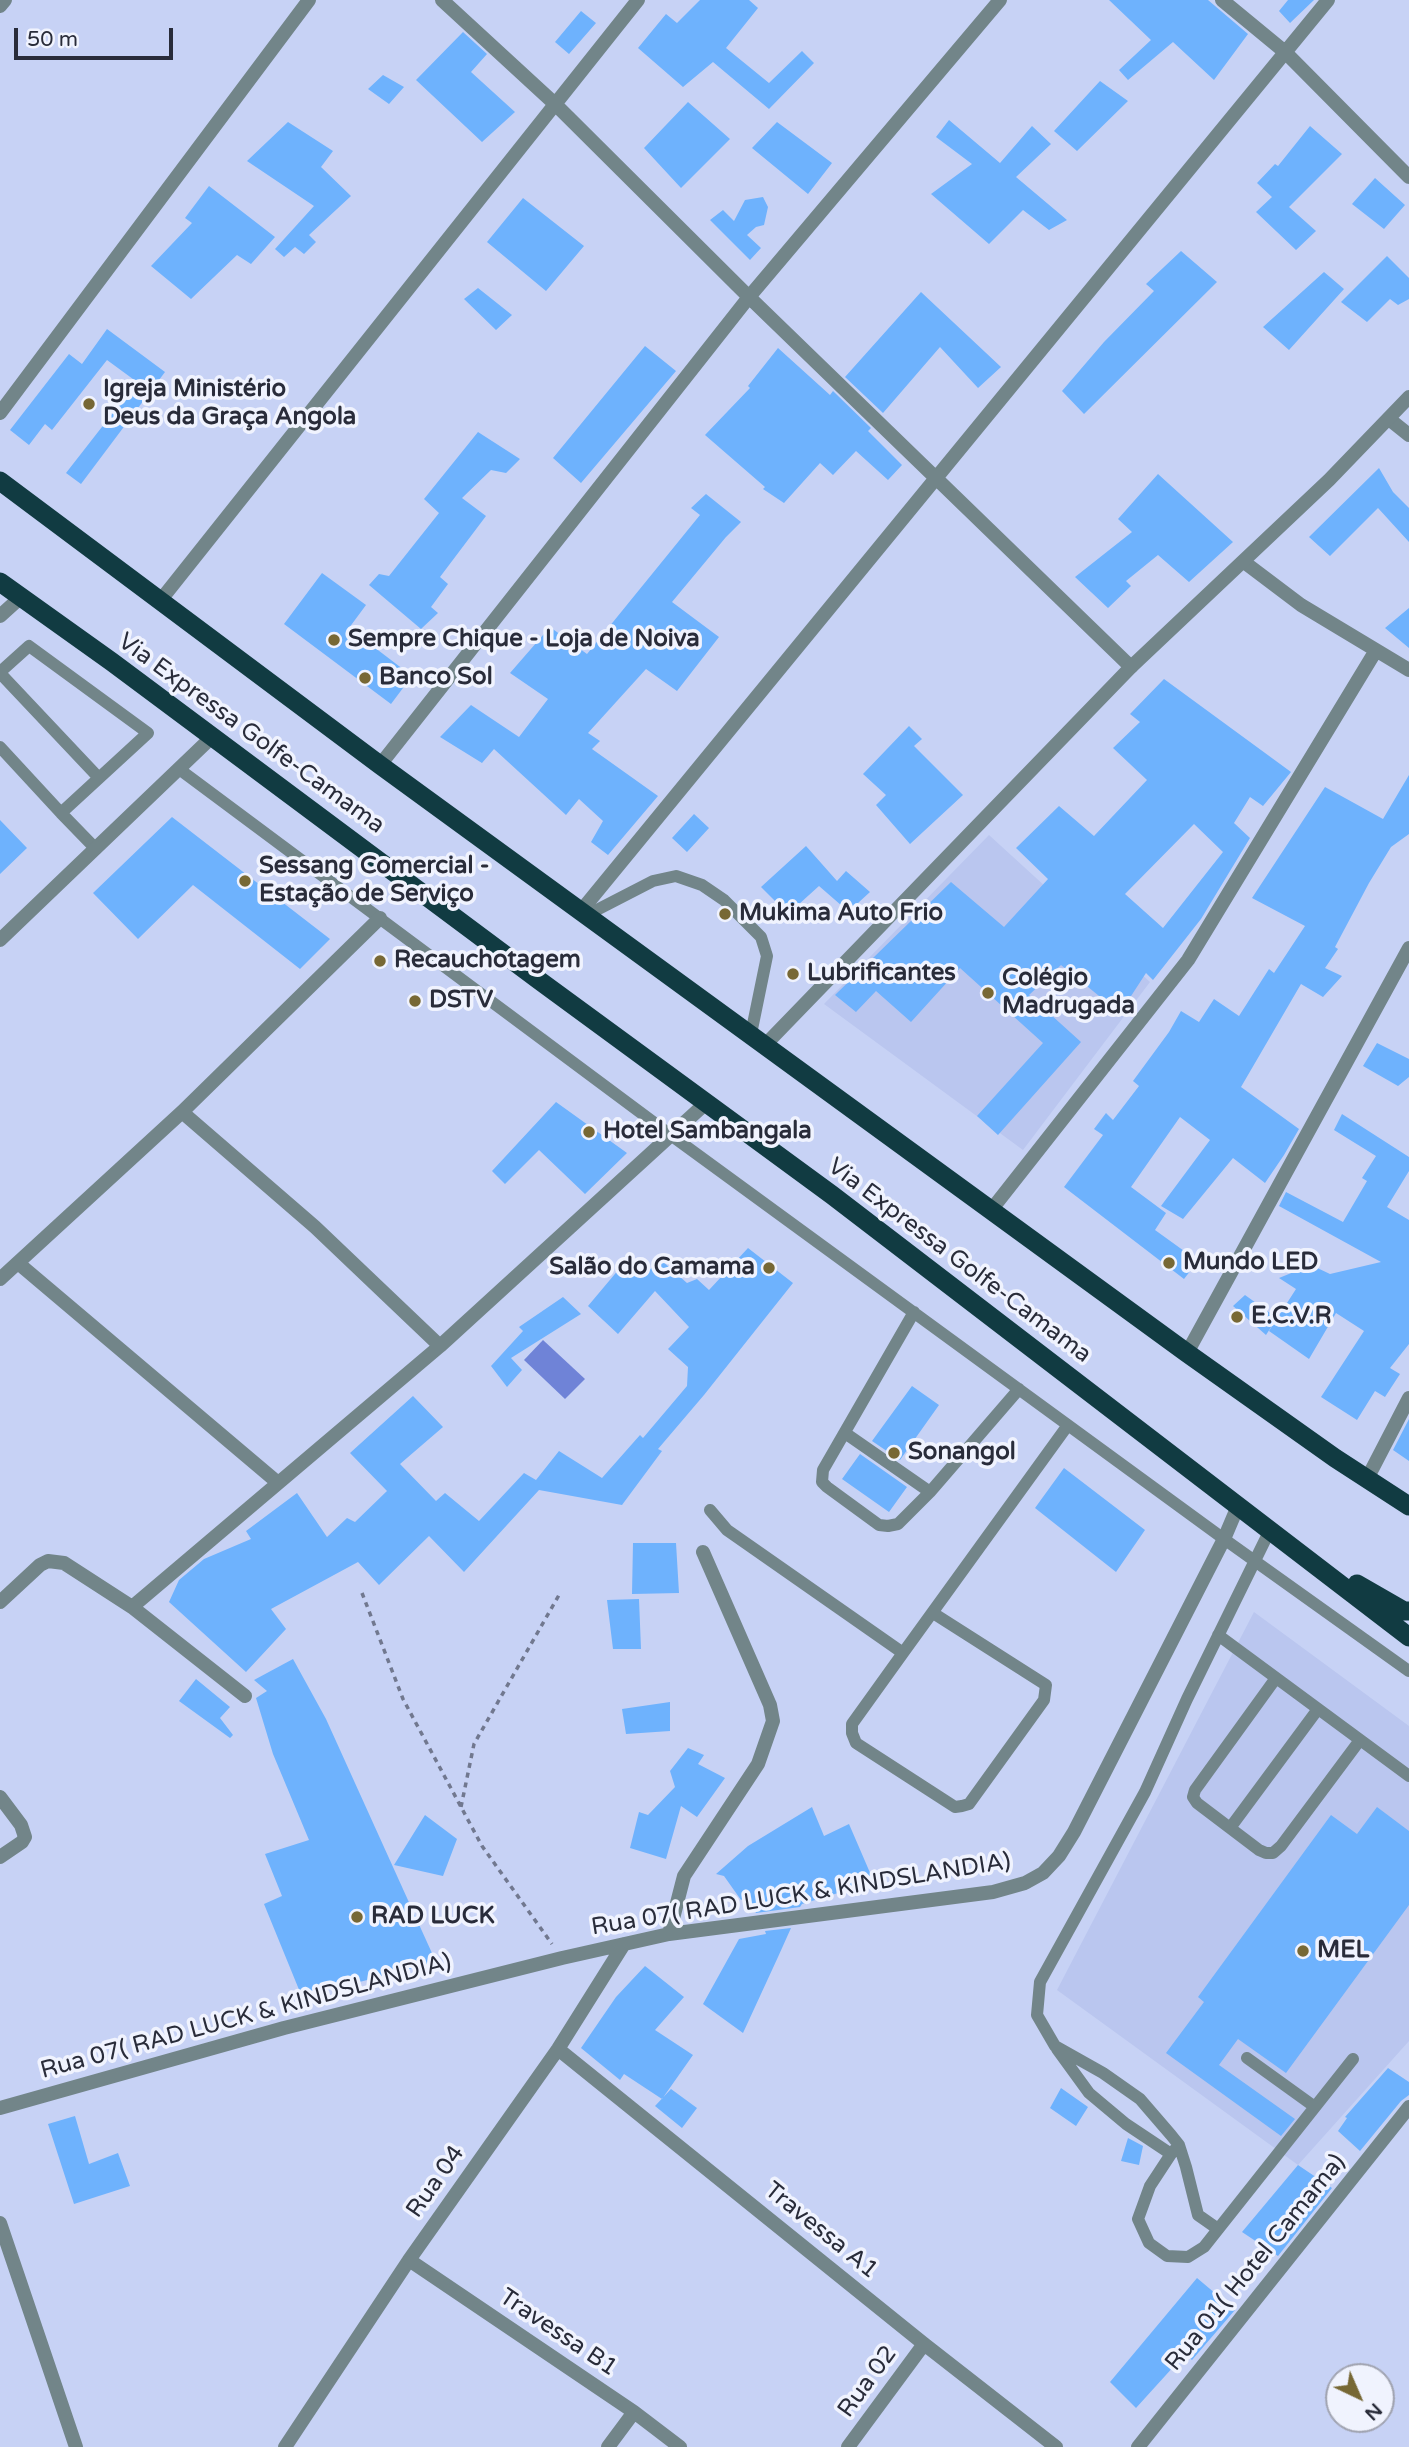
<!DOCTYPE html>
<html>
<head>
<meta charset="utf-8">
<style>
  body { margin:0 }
  #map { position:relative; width:1409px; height:2447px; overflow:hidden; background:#c7d2f5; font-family:"Varela Round",sans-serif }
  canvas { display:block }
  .north { position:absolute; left:1325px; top:2363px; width:70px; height:70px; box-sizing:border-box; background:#f0f3fe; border:2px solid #a0a3b0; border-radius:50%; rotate:136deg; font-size:19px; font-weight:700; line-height:28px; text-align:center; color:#292c3a }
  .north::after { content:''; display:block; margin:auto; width:24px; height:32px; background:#776835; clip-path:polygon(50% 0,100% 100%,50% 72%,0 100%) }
  .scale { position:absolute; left:14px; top:28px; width:159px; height:32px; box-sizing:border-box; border:4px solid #292c3a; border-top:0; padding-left:9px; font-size:21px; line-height:24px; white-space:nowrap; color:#292c3a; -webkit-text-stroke:5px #f0f3fe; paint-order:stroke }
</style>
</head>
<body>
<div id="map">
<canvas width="1409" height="2447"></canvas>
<div class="north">N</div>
<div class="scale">50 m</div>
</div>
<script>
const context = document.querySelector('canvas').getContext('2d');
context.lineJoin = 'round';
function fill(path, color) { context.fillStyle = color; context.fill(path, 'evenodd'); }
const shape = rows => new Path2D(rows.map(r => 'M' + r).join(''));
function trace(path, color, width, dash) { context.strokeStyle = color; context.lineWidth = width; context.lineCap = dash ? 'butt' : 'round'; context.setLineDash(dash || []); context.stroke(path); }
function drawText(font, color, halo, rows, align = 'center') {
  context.font = font + ' "Varela Round",sans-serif'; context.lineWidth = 7; context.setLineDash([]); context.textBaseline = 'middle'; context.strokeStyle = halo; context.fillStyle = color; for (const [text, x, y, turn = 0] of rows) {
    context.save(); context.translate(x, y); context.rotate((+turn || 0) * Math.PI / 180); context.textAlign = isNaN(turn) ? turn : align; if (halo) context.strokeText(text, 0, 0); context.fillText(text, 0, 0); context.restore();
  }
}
const built = shape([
  [989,835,1150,982,1023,1150,824,1004],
  [1254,1612,1409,1726,1409,2041,1298,2165,1057,1990]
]);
const water = shape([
  [543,1340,585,1379,565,1399,524,1360]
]);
const building = shape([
  [700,0,749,0,758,8,726,48,769,83,802,51,814,63,769,109,713,62,683,87,638,48,666,14,677,23],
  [1109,0,1208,0,1248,34,1214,80,1173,42,1128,80,1119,70,1151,40],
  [1288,0,1314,0,1290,23,1279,11],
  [581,11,596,23,569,54,555,42],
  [463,32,487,54,471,72,515,112,482,142,416,80],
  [383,75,404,87,389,104,368,89],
  [1100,81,1128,101,1077,151,1054,131],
  [688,102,730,139,681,188,644,148],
  [949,120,1000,163,1032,126,1051,144,1016,177,1067,220,1049,230,1023,210,989,244,931,194,972,164,936,137],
  [288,122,333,151,321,167,351,196,309,235,316,242,304,254,295,247,284,257,275,249,314,206,247,161],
  [777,122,832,163,808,194,752,148],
  [1310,126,1342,154,1289,207,1316,231,1296,250,1256,212,1272,197,1257,183,1275,164,1278,166],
  [1375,178,1405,205,1384,229,1352,204],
  [209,186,275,237,251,264,237,255,191,299,151,266,192,223,185,218],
  [763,197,768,207,764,225,756,227,747,235,761,248,750,260,710,220,723,210,734,221,745,200],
  [523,198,584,246,546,291,487,242],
  [1181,251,1217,282,1084,414,1062,391,1104,342,1154,291,1146,284],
  [1387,256,1409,278,1409,299,1398,305,1390,299,1367,322,1341,302],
  [1324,272,1344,289,1289,350,1263,327],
  [478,288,512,315,496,330,464,299],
  [921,292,1001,367,978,388,940,347,883,413,845,377],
  [107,329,165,372,81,484,66,473,137,382,107,360,52,430,45,424,29,445,10,430,69,354,82,364],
  [645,346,676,371,581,483,553,458],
  [778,348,830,395,833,391,871,428,868,431,902,465,888,480,856,451,833,475,820,463,784,503,763,489,765,487,705,435,750,388,748,386],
  [478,432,520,459,506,473,491,470,462,498,486,516,440,577,448,584,431,607,438,613,421,629,369,585,379,574,389,576,439,513,424,499],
  [1379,468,1393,492,1409,508,1409,542,1378,508,1330,556,1309,537],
  [1158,474,1233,542,1189,582,1158,555,1126,581,1131,586,1108,608,1075,577,1132,532,1118,519],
  [706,494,741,522,726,537,672,602,719,637,677,691,646,669,588,733,600,741,592,749,658,796,608,855,591,842,603,821,579,799,566,815,494,749,482,763,440,737,471,705,519,737,548,699,510,673,550,627,587,654,700,515,691,508],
  [322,573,366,605,349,628,412,676,391,704,284,624],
  [1409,608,1409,648,1385,628],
  [1164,679,1291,772,1263,806,1250,797,1234,823,1250,838,1201,919,1153,980,1146,973,1120,1013,1061,965,1029,995,1081,1042,998,1135,977,1116,1043,1043,960,968,911,1022,876,991,856,1012,835,995,951,882,1004,927,1048,879,1016,848,1059,806,1094,836,1147,780,1113,748,1140,722,1130,714],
  [1194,824,1223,852,1163,928,1125,894],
  [909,726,922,739,914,746,963,795,910,844,876,805,886,795,863,774],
  [1409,775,1409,834,1391,847,1369,883,1335,947,1338,949,1325,968,1342,976,1323,997,1301,984,1241,1087,1299,1129,1284,1155,1265,1183,1233,1158,1183,1219,1161,1206,1210,1140,1180,1117,1131,1187,1166,1213,1155,1230,1198,1261,1184,1279,1064,1187,1103,1135,1094,1129,1106,1113,1113,1120,1139,1086,1133,1081,1169,1032,1181,1011,1199,1022,1214,999,1239,1016,1269,969,1274,973,1305,926,1252,898,1325,787,1383,819],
  [694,814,709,828,687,852,672,838],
  [172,817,330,939,300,969,193,885,138,939,93,893],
  [0,820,27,848,0,874],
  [806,846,837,881,846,871,870,892,858,903,865,910,857,919,819,886,788,914,761,887],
  [1377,1043,1409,1059,1409,1077,1398,1086,1363,1066],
  [556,1102,627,1153,585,1194,539,1150,505,1184,492,1171],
  [1342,1114,1409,1157,1409,1171,1387,1207,1409,1220,1409,1344,1390,1368,1400,1374,1385,1397,1375,1391,1357,1420,1321,1397,1364,1331,1336,1313,1309,1359,1269,1331,1296,1289,1279,1278,1311,1265,1330,1274,1381,1262,1279,1206,1286,1192,1343,1222,1367,1181,1362,1178,1376,1156,1334,1130],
  [748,1248,793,1283,704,1395,658,1449,662,1451,622,1505,539,1490,464,1572,429,1536,379,1585,358,1562,271,1609,286,1629,246,1672,169,1602,179,1580,204,1559,251,1539,246,1531,297,1493,327,1537,347,1518,355,1522,387,1491,350,1453,413,1396,443,1427,400,1464,436,1501,445,1493,479,1521,524,1473,536,1480,559,1451,602,1478,640,1435,643,1438,687,1386,688,1367,668,1349,689,1327,655,1291,618,1334,588,1306,630,1256,648,1271,661,1260,687,1283,697,1279,709,1290],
  [1245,1295,1277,1318,1266,1335,1233,1306],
  [563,1297,581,1314,511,1358,522,1370,507,1387,491,1366,523,1331,519,1327],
  [912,1386,939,1405,900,1460,872,1441],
  [1409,1419,1409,1461,1393,1450],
  [860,1454,907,1487,889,1512,842,1479],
  [1064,1468,1145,1530,1116,1572,1035,1508],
  [633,1543,676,1543,679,1593,632,1594],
  [639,1599,641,1649,613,1649,607,1600],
  [293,1659,326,1719,436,1962,302,1997,264,1904,282,1896,265,1854,309,1840,273,1754,256,1698,267,1691,254,1680],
  [196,1679,230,1707,220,1718,233,1735,230,1738,179,1701],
  [670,1702,670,1731,626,1734,622,1709],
  [688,1748,704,1755,698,1764,725,1778,697,1817,681,1806,666,1859,630,1848,639,1812,648,1815,675,1787,670,1771],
  [812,1807,824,1836,849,1824,874,1882,802,1904,800,1907,756,1913,747,1897,741,1900,724,1876,716,1874,748,1846],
  [1377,1807,1409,1831,1409,1905,1286,2073,1238,2039,1219,2065,1295,2119,1281,2136,1166,2053,1204,2002,1198,1997,1331,1815,1357,1834],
  [425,1815,457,1839,443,1876,394,1865],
  [791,1928,778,1957,743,2033,703,2004,739,1939,766,1934,765,1931],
  [645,1966,684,1997,655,2030,693,2055,662,2099,624,2074,620,2080,581,2048,616,1997],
  [1388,2068,1409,2082,1409,2095,1401,2101,1360,2151,1338,2131,1347,2118,1345,2117],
  [1061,2088,1088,2107,1076,2126,1050,2108],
  [671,2089,697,2108,682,2128,655,2106],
  [75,2116,89,2164,118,2153,130,2186,74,2204,48,2124],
  [1128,2138,1143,2146,1139,2165,1121,2161],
  [1298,2165,1332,2188,1278,2256,1242,2232],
  [1197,2278,1235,2310,1192,2360,1185,2354,1136,2408,1110,2382]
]);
const path = shape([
  [362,1593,403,1699,482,1846,552,1944],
  [461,1807,474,1744,559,1595]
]);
const service = shape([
  [0,672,29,646,148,733,61,813,0,747],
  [0,673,99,778],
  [179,769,672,1136,1224,1539,1409,1671],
  [61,813,96,849],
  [587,915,653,881,676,876,702,885,724,900,761,937,767,956,751,1034],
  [914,1312,823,1470,822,1482,827,1487,879,1525,888,1526,898,1524,930,1492,1019,1389],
  [845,1433,930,1492],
  [710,1510,727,1530,903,1653],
  [933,1613,1046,1685,1044,1700,969,1804,962,1806,955,1807,856,1743,852,1733,852,1724,903,1653,1068,1425],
  [1218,1635,1409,1776],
  [1276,1678,1195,1790,1193,1797,1197,1803,1259,1850,1266,1853,1273,1853,1281,1846,1360,1740],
  [1230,1828,1318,1709],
  [1057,2049,1089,2093,1126,2124,1171,2154],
  [1247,2058,1315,2107],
  [1179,2145,1171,2154,1150,2186,1138,2219,1149,2243,1167,2256,1188,2257,1204,2247,1353,2059],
  [1218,2229,1198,2215,1186,2167,1179,2145,1171,2135,1140,2099,1103,2073,1055,2046,1037,2015,1040,1982,1145,1792,1187,1699,1270,1530]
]);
const minor = shape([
  [442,0,555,104,749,297,1131,667],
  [1222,0,1285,52,1409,177],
  [0,6,5,0],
  [0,413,309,0],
  [1389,419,1409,435],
  [1244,562,1301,605,1409,670],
  [160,601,638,0],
  [0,616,21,597],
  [380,765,749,297,1000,0],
  [581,911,1328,0],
  [0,940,213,736],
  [182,1112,315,1227,440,1346],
  [992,1209,1188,960,1375,652],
  [18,1263,277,1482],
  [0,1279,182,1112,380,918],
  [1187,1353,1409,948],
  [1368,1477,1409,1398],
  [0,1602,40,1565,48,1561,64,1563,132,1607,245,1696],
  [132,1607,440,1346,706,1103],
  [0,1797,21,1825,25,1837,22,1842,0,1857],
  [669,1934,684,1876,758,1764,773,1721,770,1705,703,1552],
  [558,2049,924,2344,1056,2447],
  [0,2108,284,2028,562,1958,669,1934,993,1892,1025,1883,1043,1873,1059,1856,1074,1832,1224,1539,1238,1506],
  [0,2223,76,2447],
  [409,2260,634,2412,680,2447],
  [285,2447,409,2260,558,2049,624,1944],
  [608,2447,634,2412],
  [848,2447,924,2344],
  [1138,2447,1409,2107]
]);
const tertiary = shape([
  [766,1044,1131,667,1329,480,1409,397]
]);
const trunk = shape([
  [0,481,380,765,1187,1353,1335,1458,1409,1506],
  [0,582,112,662,540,981,832,1195,1409,1637],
  [1357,1584,1404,1611,1409,1611]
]);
const markers = [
  [89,404,7,"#776835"],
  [334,640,7,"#776835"],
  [365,678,7,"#776835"],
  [245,881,7,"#776835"],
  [725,914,7,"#776835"],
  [380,961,7,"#776835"],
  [793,974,7,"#776835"],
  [988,993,7,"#776835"],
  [415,1001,7,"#776835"],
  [589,1132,7,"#776835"],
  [1169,1263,7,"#776835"],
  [769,1268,7,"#776835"],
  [1237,1317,7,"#776835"],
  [894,1453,7,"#776835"],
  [357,1917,7,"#776835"],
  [1303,1951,7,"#776835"]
];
const poiNames = [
  ["Igreja Ministério",103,390],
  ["Deus da Graça Angola",103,418],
  ["Sempre Chique - Loja de Noiva",348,640],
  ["Banco Sol",379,678],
  ["Sessang Comercial -",259,867],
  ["Estação de Serviço",259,895],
  ["Mukima Auto Frio",739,914],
  ["Recauchotagem",394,961],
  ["Lubrificantes",807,974],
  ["Colégio",1002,979],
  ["Madrugada",1002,1007],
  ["DSTV",429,1001],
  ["Hotel Sambangala",603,1132],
  ["Mundo LED",1183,1263],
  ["Salão do Camama",755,1268,"right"],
  ["E.C.V.R",1251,1317],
  ["Sonangol",908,1453],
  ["RAD LUCK",371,1917],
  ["MEL",1317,1951]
];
const streetNames = [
  ["Via Expressa Golfe-Camama",251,734,36],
  ["Via Expressa Golfe-Camama",959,1261,37],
  ["Rua 07( RAD LUCK & KINDSLANDIA)",801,1895,-9],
  ["Rua 07( RAD LUCK & KINDSLANDIA)",246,2017,-15],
  ["Rua 04",436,2182,-55],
  ["Travessa A1",821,2231,39],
  ["Rua 01( Hotel Camama)",1256,2263,-51],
  ["Travessa B1",558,2333,34],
  ["Rua 02",868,2382,-54]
];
fill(built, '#bac6ef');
fill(water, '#6f83d7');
fill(building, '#6eb2fd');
trace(path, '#71788f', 3.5, [5, 5]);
trace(service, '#728589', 12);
trace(minor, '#728589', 14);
trace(tertiary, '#728589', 14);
trace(trunk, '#113b42', 19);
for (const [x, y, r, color] of markers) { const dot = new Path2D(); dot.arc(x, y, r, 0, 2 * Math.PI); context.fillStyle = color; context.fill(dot); trace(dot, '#f0f3fe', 2.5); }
drawText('bold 24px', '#292c3a', '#f0f3fe', poiNames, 'left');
drawText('24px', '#292c3a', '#f0f3fe', streetNames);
</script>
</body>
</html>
